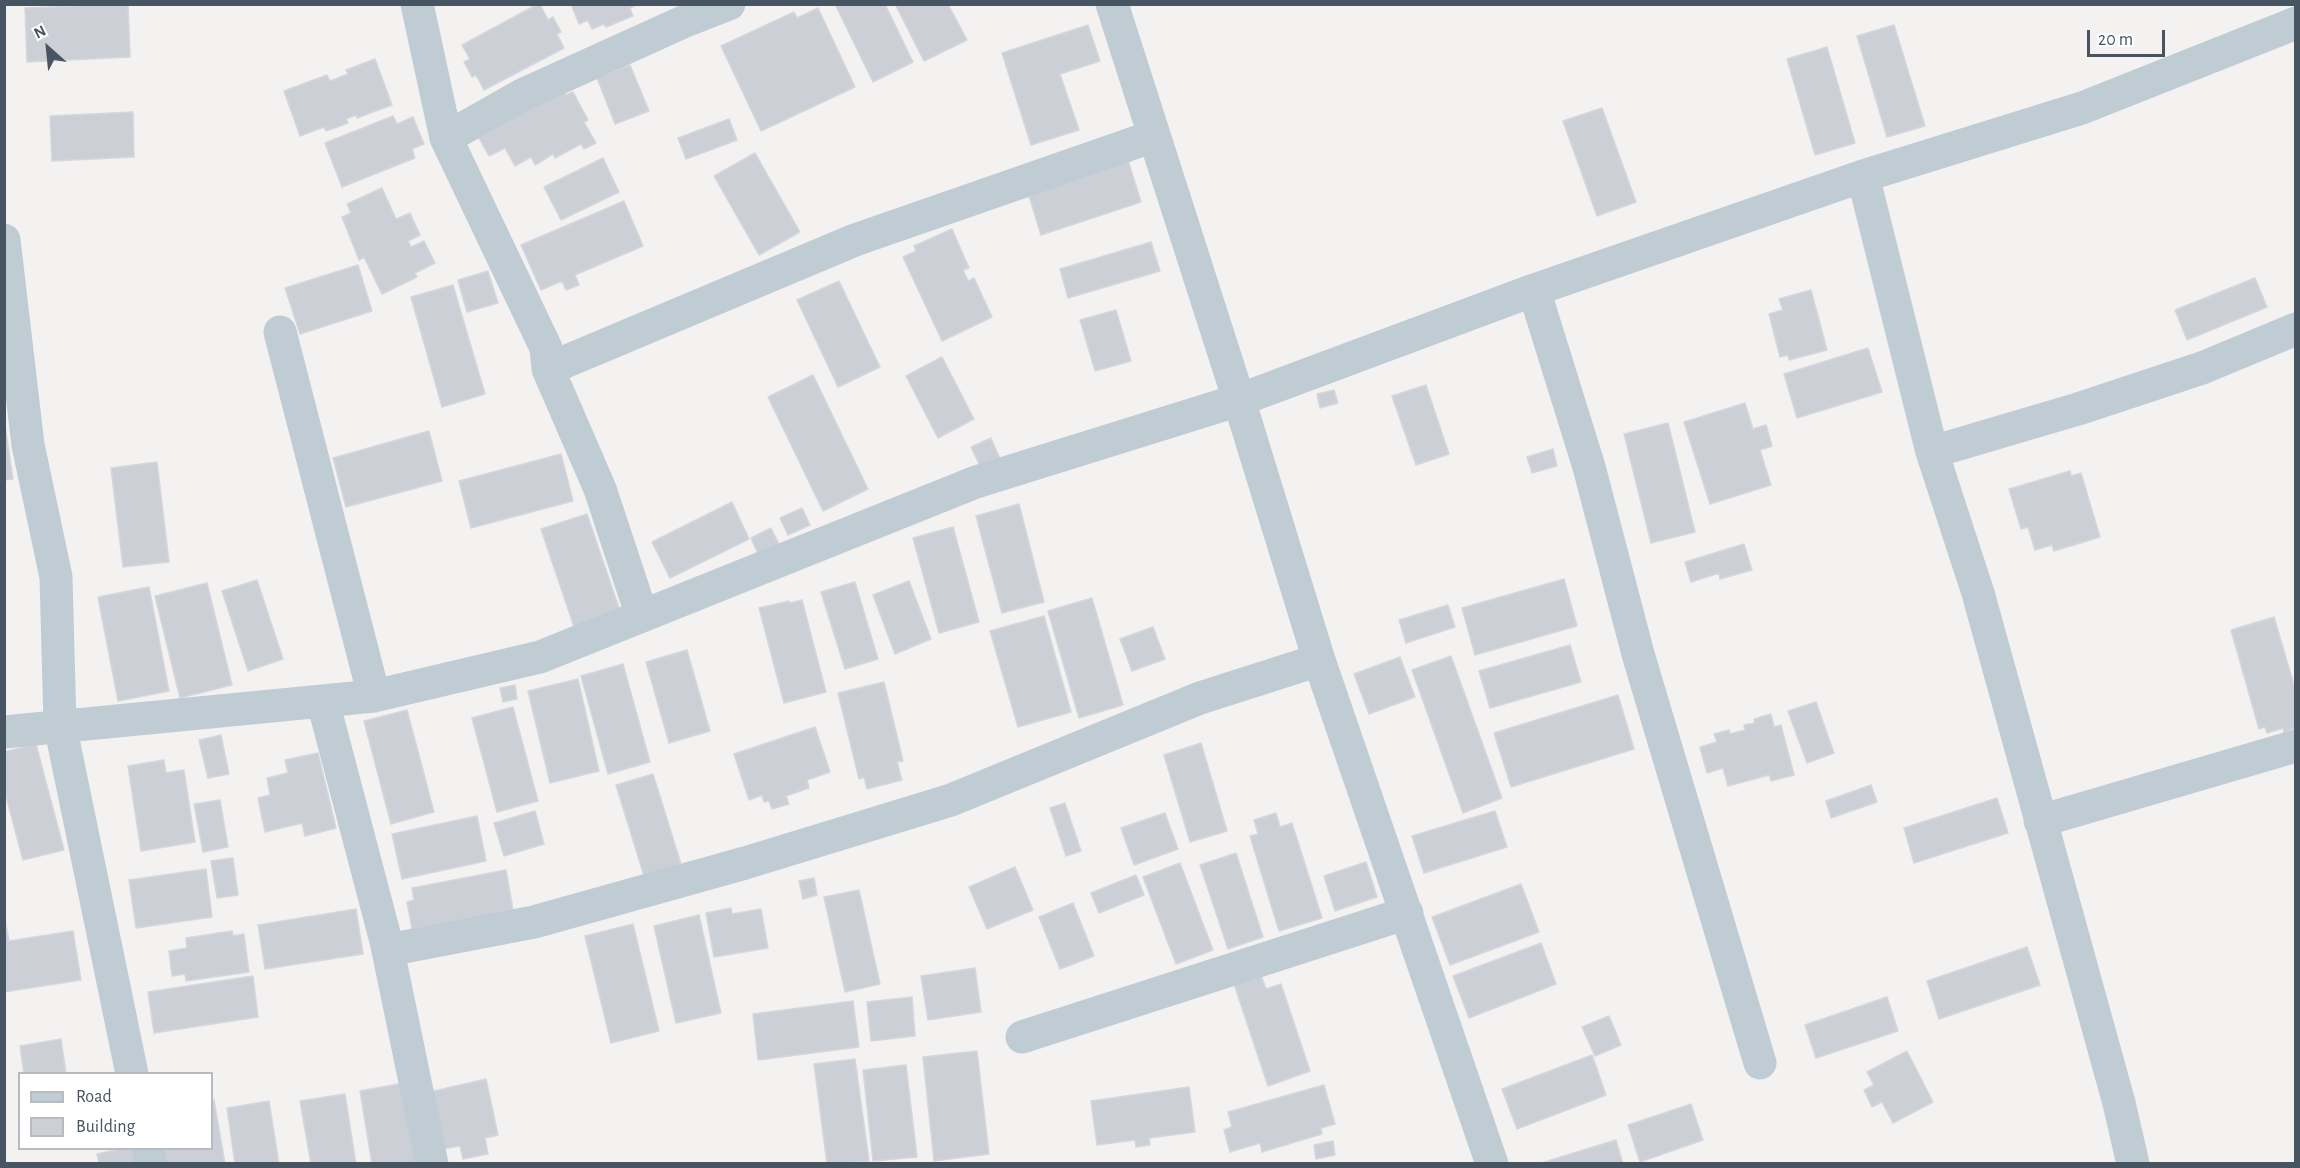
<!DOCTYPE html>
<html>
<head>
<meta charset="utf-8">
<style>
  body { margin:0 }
  #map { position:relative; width:2300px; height:1168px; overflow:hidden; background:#f4f1f1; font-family:"Alegreya Sans",sans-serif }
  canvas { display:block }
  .frame { position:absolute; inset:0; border:6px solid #465561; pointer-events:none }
  .legend { position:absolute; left:18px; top:1072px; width:195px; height:78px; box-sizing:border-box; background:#fff; border:2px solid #b5bbc0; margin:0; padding:8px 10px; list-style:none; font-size:18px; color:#465561 }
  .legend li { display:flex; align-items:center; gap:12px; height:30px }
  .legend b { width:30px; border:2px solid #b5bbc0 }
  .north { position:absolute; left:18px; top:18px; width:60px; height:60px; -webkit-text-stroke:4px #fff; paint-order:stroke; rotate:333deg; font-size:16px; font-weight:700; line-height:24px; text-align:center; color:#465561 }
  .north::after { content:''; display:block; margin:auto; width:21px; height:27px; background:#465561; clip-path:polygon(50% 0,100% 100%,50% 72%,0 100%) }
  .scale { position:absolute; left:2087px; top:30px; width:78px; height:27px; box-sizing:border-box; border:3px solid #465561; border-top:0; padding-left:8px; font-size:18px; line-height:21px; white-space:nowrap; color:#465561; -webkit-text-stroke:4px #fff; paint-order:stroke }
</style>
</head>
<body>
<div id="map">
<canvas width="2300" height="1168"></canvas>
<div class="frame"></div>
<ul class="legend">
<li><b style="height:8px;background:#c0ccd4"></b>Road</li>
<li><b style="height:16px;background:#ccd0d6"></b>Building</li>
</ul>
<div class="north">N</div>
<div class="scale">20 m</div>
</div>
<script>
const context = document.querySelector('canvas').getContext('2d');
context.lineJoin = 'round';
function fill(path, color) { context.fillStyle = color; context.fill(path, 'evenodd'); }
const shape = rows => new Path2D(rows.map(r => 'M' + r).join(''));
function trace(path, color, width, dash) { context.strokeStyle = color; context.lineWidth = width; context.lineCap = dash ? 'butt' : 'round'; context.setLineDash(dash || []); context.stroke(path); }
const building = shape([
  [128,4,130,57,27,62,25,8,128,4],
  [538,4,540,4,548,20,553,17,561,32,557,34,564,48,484,90,476,75,472,77,464,62,470,59,462,45,538,4],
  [571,4,639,4,630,8,633,16,606,27,604,24,592,29,588,20,579,24,571,4],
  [835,4,885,4,913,62,873,82,835,4],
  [895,4,948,4,967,40,924,61,895,4],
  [818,8,855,87,761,131,721,46,794,12,797,18,818,8],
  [1088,25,1100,61,1060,74,1079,130,1031,145,1002,53,1088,25],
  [1894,25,1925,126,1887,137,1857,36,1894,25],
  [1827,47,1855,143,1815,155,1787,59,1827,47],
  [375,59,392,105,357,118,356,115,346,119,348,123,326,131,324,127,300,136,284,91,327,75,330,81,348,74,346,70,375,59],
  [630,65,649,111,615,124,597,78,630,65],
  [561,86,566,95,573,92,588,120,584,122,596,143,584,149,581,144,555,158,553,154,535,165,531,157,515,166,505,148,489,156,476,133,561,86],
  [1602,108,1636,202,1597,216,1563,121,1602,108],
  [133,112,134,157,52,161,50,116,133,112],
  [393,116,397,124,413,117,424,144,412,149,415,158,342,187,325,143,393,116],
  [729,119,737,140,686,159,678,138,729,119],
  [755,153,800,232,759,255,714,176,755,153],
  [603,158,619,192,561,220,544,187,603,158],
  [1128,160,1141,202,1041,235,1028,193,1128,160],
  [382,188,396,219,410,213,420,235,408,241,411,247,424,241,435,263,415,273,417,277,382,294,364,257,359,260,342,217,351,213,347,204,382,188],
  [624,201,643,246,575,275,579,285,566,290,562,281,541,290,521,245,624,201],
  [952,229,969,268,963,270,968,281,974,278,992,317,942,341,903,257,916,251,914,246,952,229],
  [1151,242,1160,271,1068,298,1060,269,1151,242],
  [358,265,372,311,300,334,285,288,358,265],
  [488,271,498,303,467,312,458,280,488,271],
  [2255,278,2267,307,2187,340,2175,310,2255,278],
  [839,281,880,367,838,387,797,300,839,281],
  [453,285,485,394,442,407,411,297,453,285],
  [1811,290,1827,350,1789,360,1788,355,1780,357,1769,314,1783,310,1779,299,1811,290],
  [1116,310,1131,361,1095,371,1080,320,1116,310],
  [1868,348,1882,392,1797,418,1784,374,1868,348],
  [942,357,974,419,938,438,906,376,942,357],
  [813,375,868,489,823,511,768,397,813,375],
  [1426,385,1449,454,1416,465,1392,396,1426,385],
  [1334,390,1338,403,1320,408,1317,394,1334,390],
  [1745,403,1753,429,1766,425,1772,446,1760,450,1771,485,1710,504,1684,422,1745,403],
  [4,418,13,479,4,480,4,418],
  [1668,423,1695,532,1651,543,1624,434,1668,423],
  [429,431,442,481,346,507,333,458,429,431],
  [991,438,1000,459,981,468,971,447,991,438],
  [1553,449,1557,466,1532,473,1527,457,1553,449],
  [561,454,573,501,471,528,459,481,561,454],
  [157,462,169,562,123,567,111,468,157,462],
  [2070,471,2071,476,2081,473,2100,537,2054,551,2052,545,2035,550,2028,527,2021,529,2009,489,2070,471],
  [732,502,749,539,670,578,652,542,732,502],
  [1019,504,1044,602,1002,613,976,516,1019,504],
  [802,508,810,525,788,535,780,518,802,508],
  [587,514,620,611,574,627,541,529,587,514],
  [953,527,979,622,939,633,913,538,953,527],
  [771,528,780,546,759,556,751,538,771,528],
  [1744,544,1752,570,1720,579,1719,573,1691,582,1685,562,1744,544],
  [1564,579,1577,626,1475,655,1462,608,1564,579],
  [257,580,283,659,248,671,222,591,257,580],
  [909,581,931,639,895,654,873,595,909,581],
  [855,582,878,659,845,669,821,592,855,582],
  [207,583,232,685,180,698,155,596,207,583],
  [149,587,169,691,118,701,98,597,149,587],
  [1092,598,1123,705,1079,718,1048,611,1092,598],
  [802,600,826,692,784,703,759,608,789,601,790,603,802,600],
  [1448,605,1455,627,1406,643,1399,620,1448,605],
  [1044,616,1071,712,1018,727,990,631,1044,616],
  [2274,617,2296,692,2296,728,2284,732,2283,728,2267,733,2265,727,2259,729,2231,630,2274,617],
  [1153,627,1165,659,1132,671,1120,639,1153,627],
  [1570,645,1581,682,1490,708,1479,671,1570,645],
  [687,650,710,731,669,743,646,662,687,650],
  [1451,656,1502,798,1463,813,1412,670,1451,656],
  [1400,657,1415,697,1369,714,1354,674,1400,657],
  [623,664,650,762,608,774,581,676,623,664],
  [578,679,599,771,550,783,528,691,578,679],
  [884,682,903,761,897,762,902,780,867,789,864,777,859,779,838,693,884,682],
  [515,685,517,699,503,702,500,688,515,685],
  [1618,695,1634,749,1511,787,1494,733,1618,695],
  [1816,702,1834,753,1807,763,1788,711,1816,702],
  [513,707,538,801,497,812,472,718,513,707],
  [407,710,434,812,391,824,364,721,407,710],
  [1771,714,1774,727,1781,725,1794,775,1771,781,1769,775,1728,786,1723,768,1707,773,1700,747,1717,742,1714,734,1729,730,1730,734,1745,730,1744,725,1755,723,1754,719,1771,714],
  [815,727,830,772,807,780,809,788,786,796,789,804,772,809,769,801,764,802,762,795,749,800,734,754,815,727],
  [221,735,229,774,208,778,199,740,221,735],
  [1201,743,1227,831,1190,842,1164,755,1201,743],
  [36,744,64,850,23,860,4,789,4,752,36,744],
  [318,753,336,828,305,836,302,823,265,832,258,798,270,795,267,778,288,773,285,760,318,753],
  [164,760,166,773,184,770,195,842,141,851,128,766,164,760],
  [653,774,681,864,644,876,616,785,653,774],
  [1871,785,1877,802,1831,818,1826,801,1871,785],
  [1997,798,2008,833,1914,863,1904,828,1997,798],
  [220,800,228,847,203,852,194,804,220,800],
  [1065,803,1081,851,1066,856,1050,808,1065,803],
  [535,811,544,844,504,856,494,823,535,811],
  [1495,811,1507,847,1424,873,1412,836,1495,811],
  [1165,813,1178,849,1134,865,1121,828,1165,813],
  [1276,813,1280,827,1292,823,1322,918,1279,931,1250,836,1258,834,1254,820,1276,813],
  [477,816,486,861,402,879,392,834,477,816],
  [1236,853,1263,937,1228,949,1200,865,1236,853],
  [233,858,238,895,217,898,211,861,233,858],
  [1366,862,1377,897,1335,911,1324,876,1366,862],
  [1180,863,1213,950,1176,964,1143,877,1180,863],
  [1015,867,1033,910,987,929,969,887,1015,867],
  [206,869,212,917,136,928,129,880,206,869],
  [506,870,513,910,412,929,407,902,414,900,412,888,506,870],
  [1136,875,1144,895,1099,913,1091,893,1136,875],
  [814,878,817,895,803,899,799,881,814,878],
  [1521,884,1539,932,1450,965,1432,917,1521,884],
  [859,890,880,984,845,992,824,897,859,890],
  [1073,903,1094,956,1060,969,1039,917,1073,903],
  [731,908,732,914,761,909,768,948,714,957,706,913,731,908],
  [356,909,363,954,265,969,258,925,356,909],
  [4,915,9,941,73,931,81,980,4,992,4,915],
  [699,915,721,1013,676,1023,654,926,699,915],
  [633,924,659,1031,611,1043,585,936,633,924],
  [232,931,233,936,244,934,249,972,186,981,185,974,172,976,169,951,187,948,186,938,232,931],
  [1541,943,1556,984,1469,1018,1453,976,1541,943],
  [2027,947,2040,985,1939,1019,1927,981,2027,947],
  [975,968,981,1012,928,1020,921,976,975,968],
  [1261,975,1266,989,1281,984,1310,1071,1268,1086,1234,984,1261,975],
  [253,976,258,1017,154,1033,148,992,253,976],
  [912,997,915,1036,871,1041,867,1002,912,997],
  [1887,997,1898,1031,1816,1058,1805,1025,1887,997],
  [853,1001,859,1047,758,1060,753,1014,853,1001],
  [1609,1016,1621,1045,1595,1056,1582,1027,1609,1016],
  [61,1039,66,1074,24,1074,20,1046,61,1039],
  [977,1051,989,1154,934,1161,923,1057,977,1051],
  [1907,1051,1933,1102,1893,1123,1882,1102,1872,1107,1864,1090,1874,1085,1867,1072,1907,1051],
  [1592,1055,1606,1095,1517,1129,1502,1089,1592,1055],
  [855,1059,869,1161,827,1164,814,1064,855,1059],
  [906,1065,917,1157,873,1161,863,1070,906,1065],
  [486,1079,498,1135,485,1138,488,1154,463,1159,460,1146,442,1149,430,1092,486,1079],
  [404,1083,417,1164,372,1164,360,1091,404,1083],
  [1324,1085,1335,1124,1321,1128,1322,1134,1262,1152,1260,1143,1230,1152,1224,1130,1232,1127,1228,1112,1324,1085],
  [1189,1087,1195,1132,1149,1138,1150,1145,1136,1147,1135,1140,1097,1145,1091,1101,1189,1087],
  [345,1094,356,1164,311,1164,300,1101,345,1094],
  [212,1100,214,1100,225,1164,167,1164,165,1148,212,1148,212,1100],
  [269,1101,279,1164,235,1164,227,1108,269,1101],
  [1691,1104,1703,1140,1640,1162,1628,1125,1691,1104],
  [1616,1140,1623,1164,1538,1164,1616,1140],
  [1333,1141,1335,1155,1316,1159,1314,1145,1333,1141],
  [124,1148,138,1148,141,1164,99,1164,97,1154,124,1148]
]);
const minor = shape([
  [417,4,446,138,546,348,548,369,600,489,642,616],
  [1112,4,1239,400,1319,660,1492,1164],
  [446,138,522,95,683,22,729,4],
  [1863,176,1932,452,1978,593,2119,1103,2133,1164],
  [4,240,28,445,56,577,60,725,132,1074],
  [1534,290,1589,467,1638,654,1760,1063],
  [280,332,374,696],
  [548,369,855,240,1154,136],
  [1932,452,2078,409,2202,368,2296,329],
  [323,702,386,941,432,1164],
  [4,732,374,696,540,657,976,482,1239,400,1534,290,1863,176,2082,108,2296,23],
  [2040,821,2296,746],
  [388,950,534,922,745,863,951,800,1200,698,1319,660],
  [1022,1037,1407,913],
  [148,1148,151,1164]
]);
fill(building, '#ccd0d6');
trace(building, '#d4d7dd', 1.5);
trace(minor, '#c0ccd4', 33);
</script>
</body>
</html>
